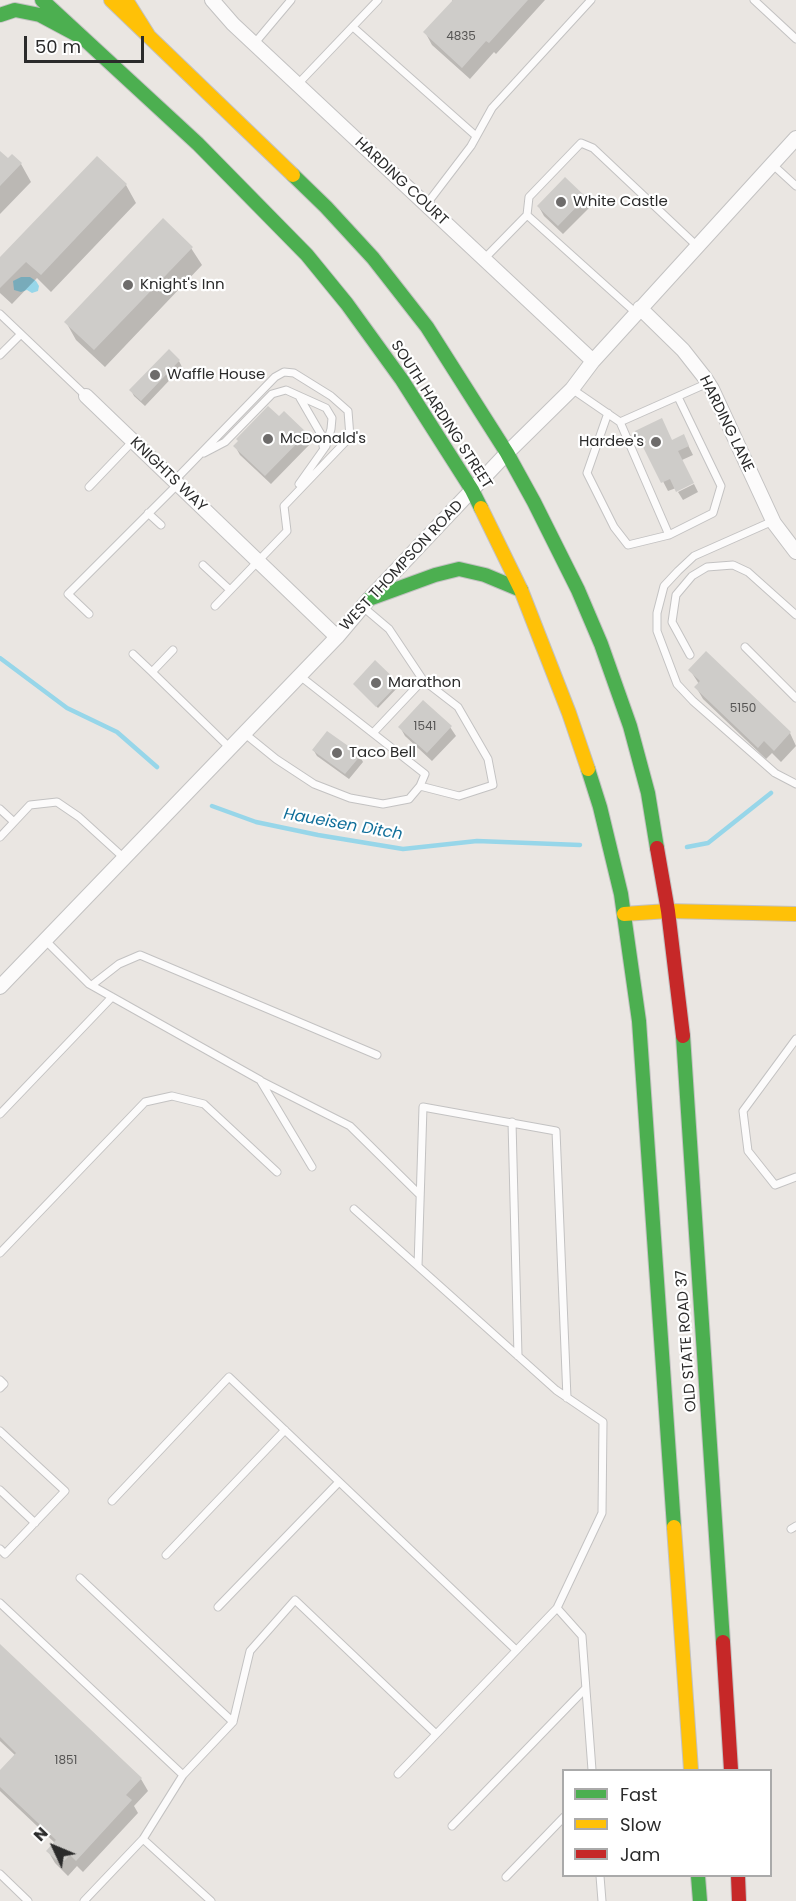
<!DOCTYPE html>
<html>
<head>
<meta charset="utf-8">
<style>
  body { margin:0 }
  #map { position:relative; width:796px; height:1901px; overflow:hidden; background:#eae6e2; font-family:Poppins,sans-serif }
  canvas { display:block }
  .legend { position:absolute; left:562px; top:1769px; width:210px; height:108px; box-sizing:border-box; background:#fff; border:2px solid #aaa; margin:0; padding:8px 10px; list-style:none; font-size:18px; color:#2b2b2b }
  .legend li { display:flex; align-items:center; gap:12px; height:30px }
  .legend b { width:30px; border:2px solid #aaa }
  .north { position:absolute; left:24px; top:1817px; width:60px; height:60px; -webkit-text-stroke:4px #fff; paint-order:stroke; rotate:314deg; font-size:16px; font-weight:700; line-height:24px; text-align:center; color:#2b2b2b }
  .north::after { content:''; display:block; margin:auto; width:21px; height:27px; background:#2b2b2b; clip-path:polygon(50% 0,100% 100%,50% 72%,0 100%) }
  .scale { position:absolute; left:24px; top:36px; width:120px; height:27px; box-sizing:border-box; border:3px solid #2b2b2b; border-top:0; padding-left:8px; font-size:18px; line-height:21px; white-space:nowrap; color:#2b2b2b; -webkit-text-stroke:4px #fff; paint-order:stroke }
</style>
</head>
<body>
<div id="map">
<canvas width="796" height="1901"></canvas>
<ul class="legend">
<li><b style="height:8px;background:#4caf50"></b>Fast</li>
<li><b style="height:8px;background:#ffc107"></b>Slow</li>
<li><b style="height:8px;background:#c62828"></b>Jam</li>
</ul>
<div class="north">N</div>
<div class="scale">50 m</div>
</div>
<script>
const context = document.querySelector('canvas').getContext('2d');
context.lineJoin = 'round';
function fill(path, color) { context.fillStyle = color; context.fill(path, 'evenodd'); }
const shape = rows => new Path2D(rows.map(r => 'M' + r).join(''));
function trace(path, color, width, dash) { context.strokeStyle = color; context.lineWidth = width; context.lineCap = dash ? 'butt' : 'round'; context.setLineDash(dash || []); context.stroke(path); }
function drawText(font, color, halo, rows, align = 'center') {
  context.font = font + ' Poppins,sans-serif'; context.lineWidth = 4.5; context.setLineDash([]); context.textBaseline = 'middle'; context.strokeStyle = halo; context.fillStyle = color; for (const [text, x, y, turn = 0] of rows) {
    context.save(); context.translate(x, y); context.rotate((+turn || 0) * Math.PI / 180); context.textAlign = isNaN(turn) ? turn : align; if (halo) context.strokeText(text, 0, 0); context.fillText(text, 0, 0); context.restore();
  }
}
const water = shape([
  [21,277,30,277,36,281,39,286,38,291,32,293,27,290,21,292,14,290,13,281]
]);
const shadow = shape([
  [452,0,545,0,496,54,494,52,470,79,432,45,425,32,453,2],
  [12,156,21,164,31,182,0,214,0,158,8,160],
  [97,158,126,185,136,203,51,292,37,278,12,304,0,293,0,259],
  [585,198,590,207,563,234,544,216,539,207],
  [191,248,202,265,105,367,76,340,66,322],
  [179,361,182,367,145,406,134,396,131,390],
  [279,418,306,434,311,443,271,484,240,455,235,446],
  [637,431,688,445,693,455,682,460,676,488,668,491],
  [694,484,698,492,683,500,678,492],
  [690,670,790,733,796,746,781,762,772,753,766,759,703,699,696,687,699,684],
  [398,684,399,686,378,708,356,686],
  [400,727,450,727,456,736,432,761,405,736],
  [314,751,360,756,363,762,349,779,317,756],
  [0,1646,141,1779,148,1791,134,1806,138,1813,83,1872,77,1866,68,1876,55,1863,48,1851,55,1843,0,1791,0,1772,16,1756,0,1741]
]);
const stream = shape([
  [0,658,67,708,117,732,157,767],
  [212,806,256,822,318,835,403,849,477,841,580,845],
  [687,847,708,843,771,793]
]);
const building = shape([
  [453,0,528,0,489,43,486,41,462,68,423,32],
  [0,151,8,158,12,154,22,163,0,186],
  [97,156,127,184,41,275,26,262,0,288,0,257],
  [565,177,586,197,558,226,537,206],
  [163,218,193,247,94,350,64,322],
  [169,349,180,360,141,401,129,390],
  [268,406,279,416,284,411,307,433,265,476,233,446,238,441,236,439],
  [662,418,672,440,684,434,689,446,678,451,694,483,676,492,670,479,661,483,635,431],
  [706,651,791,732,774,751,764,741,758,748,694,687,700,681,688,670],
  [375,660,399,683,376,707,353,684],
  [423,700,452,726,427,753,398,727],
  [327,731,361,755,345,774,312,750],
  [0,1644,142,1778,126,1795,132,1800,76,1861,70,1855,61,1864,46,1851,56,1840,0,1787,0,1770,16,1753,0,1737]
]);
const lane = shape([
  [754,0,796,39],
  [353,27,476,136],
  [254,44,291,0],
  [297,85,378,0],
  [772,164,796,186],
  [426,205,471,146,492,108,591,0],
  [527,215,529,197,581,143,593,148,697,246],
  [484,259,527,215,636,313],
  [0,314,86,396],
  [0,355,21,334],
  [572,389,620,422,708,383],
  [300,398,322,436,323,446],
  [608,413,587,473,614,527,628,545,669,535],
  [620,422,669,535,713,513,721,486,678,397],
  [204,453,225,442,272,394,286,390,326,408,332,418,331,429,326,446,299,484],
  [174,481,275,377,284,372,294,373,331,396,348,411,350,437,284,506,287,531,215,606],
  [89,487,133,441],
  [148,513,161,525],
  [773,521,694,556,678,571,664,586,657,613,657,631,677,684,693,701,775,773,796,784],
  [203,565,230,590],
  [363,607,389,629,423,680,373,733],
  [89,614,68,594,178,484],
  [745,647,796,698],
  [173,650,152,672,230,748],
  [133,654,152,672],
  [690,655,672,622,676,595,692,576,707,567,733,565,748,572,796,615],
  [244,733,276,759,314,784,350,798,383,804,409,799,420,786,425,774,300,676],
  [420,786,459,796,493,785,488,759,458,707,423,680],
  [0,809,14,822],
  [0,837,30,805,57,802,79,817,124,858],
  [45,940,89,984,260,1080,312,1167],
  [92,985,119,964,140,955,377,1055],
  [796,1039,743,1111,748,1151,775,1185,796,1177],
  [261,1081,350,1126,420,1195],
  [0,1114,112,997],
  [512,1122,518,1356],
  [354,1209,556,1390,603,1422,602,1513,557,1608,398,1774],
  [0,1253,145,1102,172,1096,204,1104,277,1172],
  [418,1266,423,1107,556,1131,567,1398],
  [0,1380,4,1384,0,1388],
  [0,1431,65,1491,5,1554,0,1549],
  [0,1490,35,1523],
  [112,1501,229,1377,516,1650],
  [791,1529,796,1526],
  [166,1555,285,1430],
  [80,1578,233,1722,183,1775,143,1839,84,1901],
  [0,1603,183,1775],
  [218,1607,339,1482],
  [557,1608,582,1636,592,1770],
  [233,1722,250,1651,295,1600,435,1733],
  [452,1826,585,1689],
  [143,1839,211,1901],
  [0,1874,28,1901],
  [600,1876,602,1901],
  [506,1877,564,1817]
]);
const street = shape([
  [212,0,233,24,593,361],
  [640,308,683,350,705,378,712,389,774,523,796,552],
  [86,396,337,637],
  [0,987,337,637,369,599,507,453,572,389,593,361,796,138]
]);
const fast = shape([
  [42,0,198,144,307,255,347,304,402,380,472,490,481,508],
  [0,15,15,10,40,15,83,38],
  [293,175,326,207,373,258,427,327,507,453,534,502,578,590,601,644,630,726,648,793,657,848],
  [369,599,435,575,459,569,485,575,521,590],
  [588,769,600,807,621,894,639,1021,674,1527],
  [683,1036,723,1642],
  [698,1876,700,1901]
]);
const slow = shape([
  [111,0,293,175],
  [126,0,148,35],
  [481,508,521,590,569,713,588,769],
  [624,914,668,911,796,914],
  [674,1527,691,1770]
]);
const jam = shape([
  [657,848,668,911,683,1036],
  [723,1642,731,1770],
  [738,1876,739,1901]
]);
const markers = [
  [561,202,6,"#6e6c6b"],
  [128,285,6,"#6e6c6b"],
  [155,375,6,"#6e6c6b"],
  [268,439,6,"#6e6c6b"],
  [656,442,6,"#6e6c6b"],
  [376,683,6,"#6e6c6b"],
  [337,753,6,"#6e6c6b"]
];
const numberNames = [
  ["4835",461,37],
  ["5150",743,709],
  ["1541",425,727],
  ["1851",66,1761]
];
const streetNames = [
  ["HARDING COURT",401,182,43],
  ["SOUTH HARDING STREET",441,415,57],
  ["HARDING LANE",726,424,64],
  ["KNIGHTS WAY",168,475,44],
  ["WEST THOMPSON ROAD",402,566,-47],
  ["OLD STATE ROAD 37",687,1341,-94]
];
const poiNames = [
  ["White Castle",573,202],
  ["Knight's Inn",140,285],
  ["Waffle House",167,375],
  ["McDonald's",280,439],
  ["Hardee's",644,442,"right"],
  ["Marathon",388,683],
  ["Taco Bell",349,753]
];
const waterNames = [
  ["Haueisen Ditch",343,825,10]
];
fill(water, '#97d6e9');
fill(shadow, '#0003');
trace(stream, '#97d6e9', 4.5);
fill(building, '#ceccc9');
trace(lane, '#c3c2c2', 9);
trace(street, '#c3c2c2', 16);
trace(fast, '#c3c2c2', 16);
trace(slow, '#c3c2c2', 16);
trace(jam, '#c3c2c2', 16);
trace(lane, '#fcfbfb', 7);
trace(street, '#fcfbfb', 14);
trace(fast, '#4caf50', 14);
trace(slow, '#ffc107', 14);
trace(jam, '#c62828', 14);
for (const [x, y, r, color] of markers) { const dot = new Path2D(); dot.arc(x, y, r, 0, 2 * Math.PI); context.fillStyle = color; context.fill(dot); trace(dot, '#fff', 2); }
drawText('12px', '#565554', null, numberNames);
drawText('15px', '#2b2b2b', '#fff', streetNames);
drawText('15px', '#2b2b2b', '#fff', poiNames, 'left');
drawText('italic 16px', '#116f9a', '#fff', waterNames);
</script>
</body>
</html>
